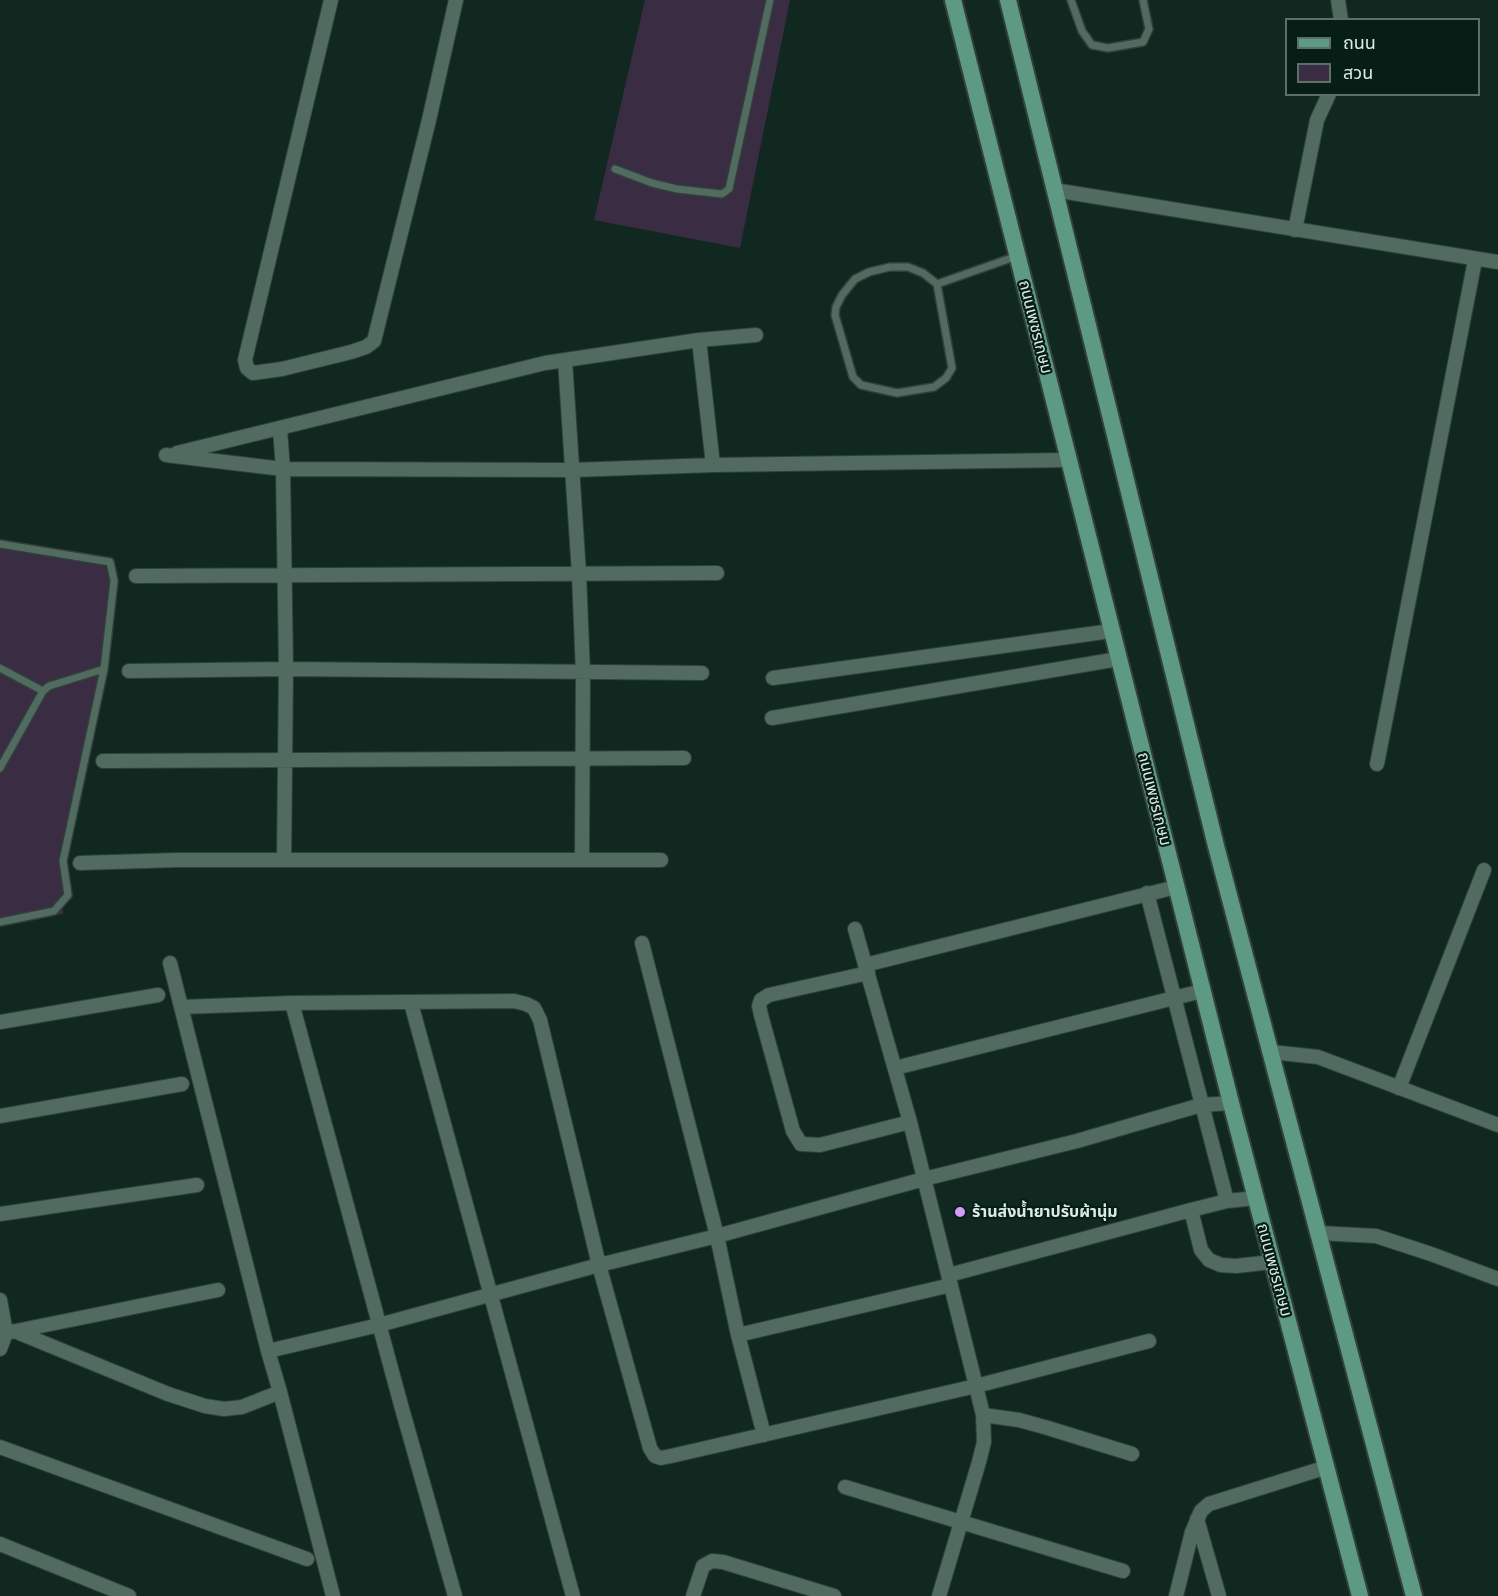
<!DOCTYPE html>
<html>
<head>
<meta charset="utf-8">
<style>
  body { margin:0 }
  #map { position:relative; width:1498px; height:1596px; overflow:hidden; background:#10281f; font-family:Cabin,"Noto Sans Thai",sans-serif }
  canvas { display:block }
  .legend { position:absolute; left:1285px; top:18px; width:195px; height:78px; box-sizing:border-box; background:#061e16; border:2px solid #5c7069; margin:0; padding:8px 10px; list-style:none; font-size:18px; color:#ddebe5 }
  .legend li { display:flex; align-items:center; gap:12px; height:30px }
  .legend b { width:30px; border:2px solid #5c7069 }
</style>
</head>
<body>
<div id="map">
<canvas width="1498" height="1596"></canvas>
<ul class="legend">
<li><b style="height:8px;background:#5e9a83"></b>ถนน</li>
<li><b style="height:16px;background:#3a2c43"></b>สวน</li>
</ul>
</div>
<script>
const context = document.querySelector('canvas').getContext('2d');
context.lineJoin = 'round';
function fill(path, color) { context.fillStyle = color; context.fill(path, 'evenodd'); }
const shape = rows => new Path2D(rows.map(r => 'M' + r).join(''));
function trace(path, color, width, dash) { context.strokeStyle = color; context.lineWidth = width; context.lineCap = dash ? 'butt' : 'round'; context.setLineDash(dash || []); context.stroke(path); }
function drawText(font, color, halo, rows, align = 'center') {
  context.font = font + ' Cabin,"Noto Sans Thai",sans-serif'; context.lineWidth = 4.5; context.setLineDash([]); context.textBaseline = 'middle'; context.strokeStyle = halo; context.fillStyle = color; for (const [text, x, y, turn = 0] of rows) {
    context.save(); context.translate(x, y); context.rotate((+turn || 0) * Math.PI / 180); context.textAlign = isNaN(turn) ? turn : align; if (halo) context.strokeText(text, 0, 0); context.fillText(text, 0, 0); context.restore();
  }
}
const green = shape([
  [645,0,790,0,740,248,594,220],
  [0,541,98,563,111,570,114,577,100,692,63,861,63,914,0,926]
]);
const service = shape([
  [1071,0,1082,31,1092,45,1108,48,1143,42,1149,29,1143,0],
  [615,169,652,183,677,189,722,194,729,189,770,0],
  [890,267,908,267,923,273,937,284,952,368,946,378,934,387,897,393,861,385,853,377,835,315,836,307,842,295,855,279,869,272,890,267],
  [937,284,1017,256],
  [0,544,110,562,114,581,104,669,63,861,68,895,54,911,0,922],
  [0,668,43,691],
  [0,768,43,691,49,686,104,669]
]);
const minor = shape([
  [331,0,245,360,247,368,253,373,282,369,351,352,366,347,374,341,429,120,456,0],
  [1338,0,1341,20],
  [1054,190,1498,262],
  [1295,230,1317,120,1329,94],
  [699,340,713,465],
  [565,360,579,574,583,673,582,860],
  [280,429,283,469,286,669,284,860],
  [177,453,545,363,699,340,756,335],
  [166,455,283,469,573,470,713,465,1068,460],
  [136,576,717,573],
  [129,671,286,669,702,673],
  [773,678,1111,631],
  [772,718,1118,659],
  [103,761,684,758],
  [1377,764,1475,260],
  [80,863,177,860,661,860],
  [1147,893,1227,1201],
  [855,929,910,1122,976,1386,1149,1341],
  [642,943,717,1236,738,1335,764,1435],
  [170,963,268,1351,280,1392,333,1596],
  [865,965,1176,887],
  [868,973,769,995,761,1000,759,1006,761,1015,793,1131,801,1144,820,1145,910,1122],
  [292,1003,401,1405,455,1596],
  [411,1003,573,1596],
  [181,1007,292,1003,514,1001,526,1004,534,1008,540,1020,599,1265,650,1448,655,1456,661,1458,671,1456,976,1386,983,1415],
  [0,1022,158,995],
  [1271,1052,1318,1057,1498,1125],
  [895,1068,1202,991],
  [1399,1088,1484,870],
  [0,1116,182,1084],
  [1191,1210,1201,1250,1209,1260,1221,1265,1236,1266,1272,1262],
  [0,1214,197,1185],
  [1319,1233,1376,1236,1431,1254,1498,1279],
  [949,1275,1191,1210,1227,1201,1256,1198],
  [0,1300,6,1333,0,1349],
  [17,1332,168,1394,205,1406,224,1409,242,1407,280,1392],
  [6,1333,218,1290],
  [738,1335,951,1285],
  [268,1351,379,1325,599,1265,717,1236,924,1179,1077,1141,1201,1105,1231,1103],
  [0,1447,307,1559],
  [845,1487,1123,1571],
  [1197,1519,1219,1596],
  [0,1544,129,1596],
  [693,1596,703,1566,712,1561,723,1562,834,1596],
  [939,1596,979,1462,984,1442,983,1415,1019,1420,1048,1428,1132,1454],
  [1176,1596,1192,1532,1201,1511,1209,1504,1327,1467]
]);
const primary = shape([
  [953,0,1231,1103,1360,1596],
  [1008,0,1216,846,1414,1596]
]);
const markers = [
  [960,1212,6,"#d59bfb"]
];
const streetNames = [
  ["ถนนเพชรเกษม",1035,327,76],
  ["ถนนเพชรเกษม",1154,799,76],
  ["ถนนเพชรเกษม",1274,1270,75]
];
const poiNames = [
  ["ร้านส่งน้ำยาปรับผ้านุ่ม",972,1212]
];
fill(green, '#3a2c43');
trace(service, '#314139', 10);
trace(minor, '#314139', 16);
trace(primary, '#314139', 20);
trace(service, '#516b60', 7);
trace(minor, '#516b60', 14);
trace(primary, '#5e9a83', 16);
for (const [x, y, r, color] of markers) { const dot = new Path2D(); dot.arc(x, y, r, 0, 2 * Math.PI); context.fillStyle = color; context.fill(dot); trace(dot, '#061e16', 2); }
drawText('16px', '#ddebe5', '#061e16', streetNames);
drawText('bold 16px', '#ddebe5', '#061e16', poiNames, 'left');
</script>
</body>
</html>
